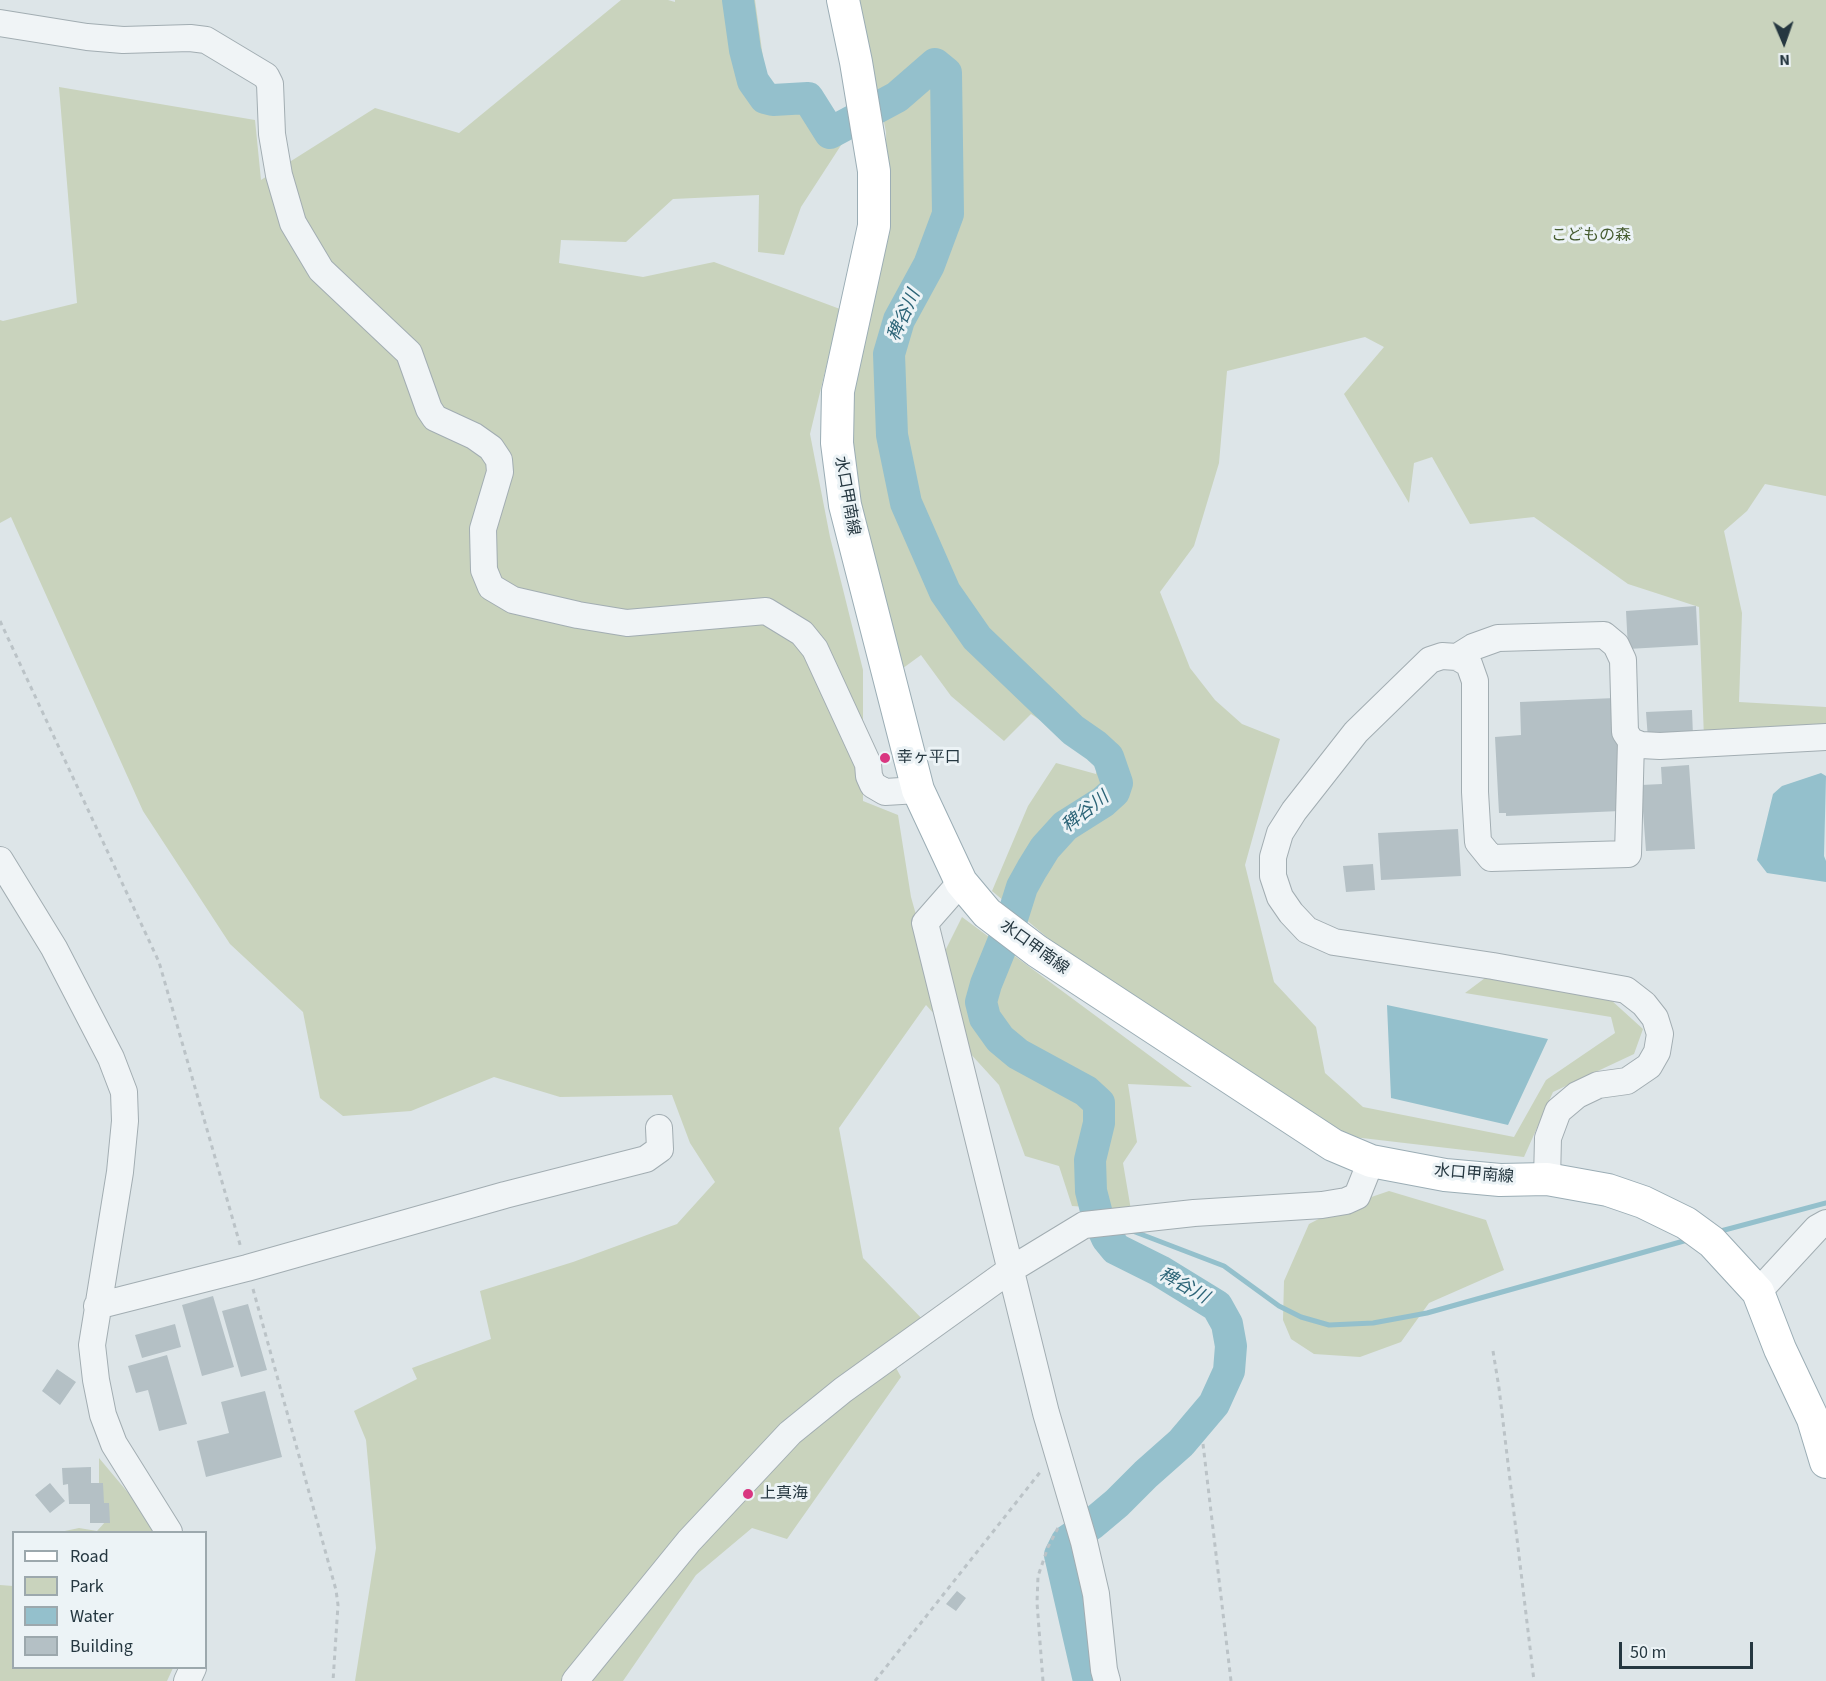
<!DOCTYPE html>
<html>
<head>
<meta charset="utf-8">
<style>
  body { margin:0 }
  #map { position:relative; width:1826px; height:1681px; overflow:hidden; background:#dde5e8; font-family:"Source Sans 3",sans-serif }
  canvas { display:block }
  .legend { position:absolute; left:12px; top:1531px; width:195px; height:138px; box-sizing:border-box; background:#ecf3f6; border:2px solid #9ca8ad; margin:0; padding:8px 10px; list-style:none; font-size:18px; color:#253740 }
  .legend li { display:flex; align-items:center; gap:12px; height:30px }
  .legend b { width:30px; border:2px solid #9ca8ad }
  .north { position:absolute; left:1754px; top:12px; width:60px; height:60px; -webkit-text-stroke:4px #ecf3f6; paint-order:stroke; rotate:178deg; font-size:16px; font-weight:700; line-height:24px; text-align:center; color:#253740 }
  .north::after { content:''; display:block; margin:auto; width:21px; height:27px; background:#253740; clip-path:polygon(50% 0,100% 100%,50% 72%,0 100%) }
  .scale { position:absolute; left:1619px; top:1642px; width:134px; height:27px; box-sizing:border-box; border:3px solid #253740; border-top:0; padding-left:8px; font-size:18px; line-height:21px; white-space:nowrap; color:#253740; -webkit-text-stroke:4px #ecf3f6; paint-order:stroke }
</style>
</head>
<body>
<div id="map">
<canvas width="1826" height="1681"></canvas>
<ul class="legend">
<li><b style="height:8px;background:#fff"></b>Road</li>
<li><b style="height:16px;background:#c9d3bd"></b>Park</li>
<li><b style="height:16px;background:#94c0cc"></b>Water</li>
<li><b style="height:16px;background:#b4c0c5"></b>Building</li>
</ul>
<div class="north">N</div>
<div class="scale">50 m</div>
</div>
<script>
const context = document.querySelector('canvas').getContext('2d');
context.lineJoin = 'round';
function fill(path, color) { context.fillStyle = color; context.fill(path, 'evenodd'); }
const shape = rows => new Path2D(rows.map(r => 'M' + r).join(''));
function trace(path, color, width, dash) { context.strokeStyle = color; context.lineWidth = width; context.lineCap = dash ? 'butt' : 'round'; context.setLineDash(dash || []); context.stroke(path); }
function drawText(font, color, halo, rows, align = 'center') {
  context.font = font + ' "Source Sans 3","Noto Sans JP",sans-serif'; context.lineWidth = 6; context.setLineDash([]); context.textBaseline = 'middle'; context.strokeStyle = halo; context.fillStyle = color; for (const [text, x, y, turn = 0] of rows) {
    context.save(); context.translate(x, y); context.rotate((+turn || 0) * Math.PI / 180); context.textAlign = isNaN(turn) ? turn : align; if (halo) context.strokeText(text, 0, 0); context.fillText(text, 0, 0); context.restore();
  }
}
const green = shape([
  [621,0,668,0,675,2,675,0,755,0,770,108,847,113,847,136,801,207,784,255,758,252,759,195,673,199,626,242,561,240,559,263,643,277,714,262,840,309,810,434,830,537,863,670,863,801,898,815,911,897,933,975,962,917,1192,1087,1128,1084,1137,1142,1123,1163,1131,1210,1072,1206,1059,1166,1025,1156,999,1085,926,1005,839,1128,863,1258,927,1324,889,1355,901,1377,787,1539,752,1528,696,1575,623,1681,355,1681,376,1548,366,1440,354,1411,417,1379,412,1368,491,1339,480,1291,573,1262,677,1224,715,1182,690,1143,672,1095,560,1097,494,1077,411,1111,343,1116,320,1098,303,1012,230,944,143,811,11,517,0,523,0,320,3,321,77,303,59,87,255,120,261,180,375,108,459,133],
  [859,0,1826,0,1826,496,1765,484,1747,511,1724,531,1742,613,1739,702,1826,707,1826,730,1704,738,1699,607,1628,584,1534,517,1470,524,1432,457,1414,463,1409,503,1344,394,1384,347,1365,337,1227,371,1219,463,1194,546,1160,592,1190,668,1215,700,1242,724,1280,739,1245,865,1274,982,1316,1027,1325,1073,1363,1107,1514,1137,1546,1080,1615,1033,1611,1017,1465,993,1485,978,1611,1000,1643,1029,1634,1054,1553,1092,1524,1157,1345,1136,1125,1003,992,891,1028,806,1056,763,1096,774,1098,758,1031,714,1004,741,951,696,921,655,895,674,856,499,847,420,887,213,886,132],
  [1389,1191,1486,1220,1504,1270,1429,1303,1401,1342,1360,1357,1314,1354,1291,1339,1283,1320,1284,1281,1309,1224,1342,1207],
  [99,1458,161,1532,60,1532,79,1528,97,1531,106,1521,99,1489],
  [0,1585,13,1586,14,1668,173,1668,167,1681,0,1681]
]);
const water = shape([
  [1821,773,1826,776,1824,856,1826,861,1826,882,1767,873,1757,860,1773,794,1782,786],
  [1387,1005,1548,1039,1508,1125,1391,1098]
]);
const stream = shape([
  [1717,1232,1826,1203],
  [1107,1238,1130,1230,1224,1266,1279,1306,1301,1317,1329,1325,1373,1323,1427,1313,1691,1239]
]);
const river = shape([
  [738,0,745,50,753,81,765,98,773,100,808,98,830,133,897,97,935,64,946,73,948,214,929,265,899,320,889,354,892,435,906,503,945,592,977,638,1073,730,1096,746,1108,757,1117,783,1114,792,1103,802,1065,826,1045,848,1032,869,1022,887,1010,925,986,984,981,1002,985,1018,1000,1039,1018,1054,1086,1091,1099,1103,1099,1123,1090,1160,1091,1191,1098,1218,1107,1238,1116,1249,1160,1271,1217,1306,1227,1324,1231,1346,1229,1371,1214,1404,1181,1443,1146,1474,1117,1503,1092,1524,1067,1541,1060,1555,1089,1681]
]);
const building = shape([
  [1696,606,1698,645,1628,649,1626,611],
  [1615,698,1620,811,1506,816,1506,813,1499,813,1495,737,1521,735,1520,702],
  [1692,710,1693,736,1648,739,1646,712],
  [1689,765,1695,849,1646,851,1641,785,1662,784,1661,767],
  [1458,829,1461,876,1381,880,1378,833],
  [1373,864,1375,890,1346,892,1343,866],
  [213,1296,234,1367,202,1376,182,1305],
  [248,1304,267,1370,241,1377,222,1311],
  [175,1324,181,1347,142,1358,135,1335],
  [167,1355,187,1424,159,1431,148,1390,136,1393,128,1366],
  [57,1369,76,1382,60,1405,42,1391],
  [265,1391,282,1457,206,1477,197,1441,229,1433,221,1402],
  [91,1467,91,1483,103,1483,104,1503,109,1503,110,1523,90,1523,90,1504,69,1504,68,1484,63,1485,62,1468],
  [50,1483,65,1501,50,1513,35,1495],
  [957,1591,966,1598,956,1611,946,1604]
]);
const path = shape([
  [0,621,159,962,241,1248],
  [253,1289,336,1590,338,1605,333,1681],
  [1493,1351,1499,1388,1534,1681],
  [1203,1444,1231,1681],
  [875,1681,1041,1471],
  [1043,1681,1037,1603,1038,1576,1048,1547,1058,1528]
]);
const minor = shape([
  [0,23,87,37,123,40,190,38,206,40,266,76,270,84,272,134,279,175,293,223,321,270,409,353,429,409,435,418,474,436,491,448,499,460,500,472,483,529,484,570,491,587,513,600,578,615,627,623,766,611,802,633,815,649,868,764,869,776,873,785,885,792,918,790],
  [1457,657,1473,647,1498,638,1604,635,1616,645,1623,660,1625,732,1631,741,1641,745,1660,746,1826,737],
  [0,860,54,948,111,1058,124,1092,125,1121,120,1172,92,1345,96,1380,103,1415,114,1444,169,1532],
  [961,882,925,923,1046,1413,1084,1542,1096,1594,1104,1670,1107,1681],
  [1547,1179,1548,1138,1558,1111,1577,1095,1598,1085,1627,1081,1649,1066,1657,1052,1660,1034,1655,1018,1644,1004,1626,990,1493,966,1334,942,1307,930,1291,913,1280,897,1273,876,1273,857,1280,833,1294,811,1356,732,1430,660,1442,656,1457,657,1469,664,1475,681,1475,792,1478,842,1491,858,1628,854,1631,741],
  [1758,1292,1817,1228,1826,1223],
  [97,1306,247,1268,505,1195,646,1159,660,1149,659,1128],
  [187,1681,193,1668],
  [575,1681,689,1541,790,1433,843,1390,1010,1270,1084,1225,1194,1213,1322,1205,1346,1201,1357,1196,1371,1161]
]);
const major = shape([
  [843,0,856,62,874,171,874,226,838,391,837,443,845,505,918,790,961,882,987,913,1037,951,1333,1145,1371,1161,1445,1175,1500,1180,1547,1179,1608,1190,1643,1202,1686,1223,1712,1242,1758,1292,1780,1349,1813,1419,1826,1462]
]);
const markers = [
  [885,758,6,"#d93680"],
  [748,1494,6,"#d93680"]
];
const parkNames = [
  ["こどもの森",1591,236]
];
const streetNames = [
  ["水口甲南線",846,496,80],
  ["水口甲南線",1034,948,36],
  ["水口甲南線",1474,1175,5]
];
const poiNames = [
  ["幸ヶ平口",897,758],
  ["上真海",760,1494]
];
const waterNames = [
  ["稗谷川",905,316,-66],
  ["稗谷川",1086,813,-38],
  ["稗谷川",1183,1287,29]
];
fill(green, '#c9d3bd');
fill(water, '#94c0cc');
trace(stream, '#94c0cc', 5);
trace(river, '#94c0cc', 32);
fill(building, '#b4c0c5');
trace(minor, '#a2adb2', 28);
trace(major, '#9badb5', 34);
trace(path, '#bbc3c7', 3, [4.5, 4.5]);
trace(minor, '#f0f4f6', 26);
trace(major, '#fff', 32);
for (const [x, y, r, color] of markers) { const dot = new Path2D(); dot.arc(x, y, r, 0, 2 * Math.PI); context.fillStyle = color; context.fill(dot); trace(dot, '#ecf3f6', 2); }
drawText('16px', '#475d31', '#ecf3f6', parkNames);
drawText('16px', '#253740', '#ecf3f6', streetNames);
drawText('16px', '#253740', '#ecf3f6', poiNames, 'left');
drawText('italic 18px', '#2c6477', '#ecf3f6', waterNames);
</script>
</body>
</html>
